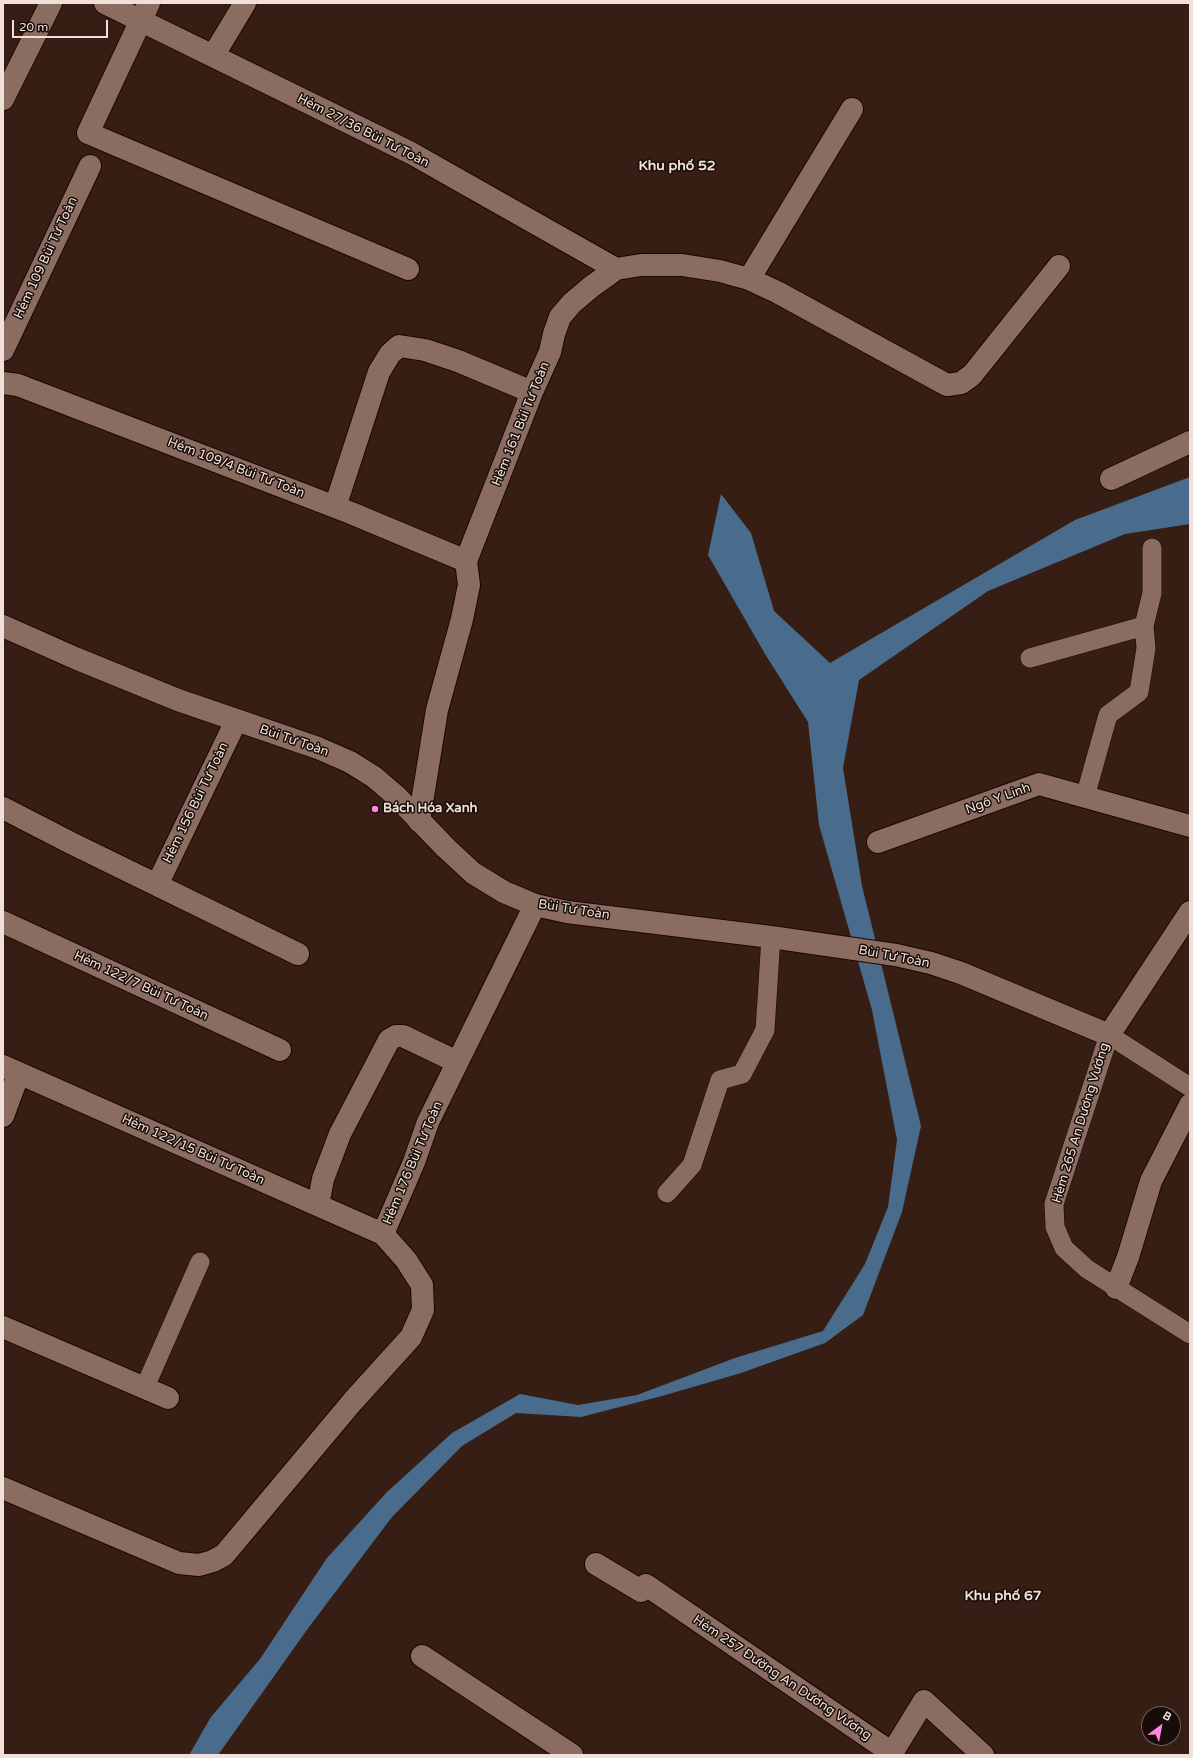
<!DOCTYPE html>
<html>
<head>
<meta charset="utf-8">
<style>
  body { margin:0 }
  #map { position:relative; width:1193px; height:1758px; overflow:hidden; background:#371e14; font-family:"Varela Round",sans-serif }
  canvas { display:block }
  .frame { position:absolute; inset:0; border:4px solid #f1e0d9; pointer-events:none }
  .north { position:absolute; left:1141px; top:1706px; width:40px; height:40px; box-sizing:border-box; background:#170c07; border:1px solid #6e615b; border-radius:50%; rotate:32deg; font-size:11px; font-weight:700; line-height:16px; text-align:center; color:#f1e0d9 }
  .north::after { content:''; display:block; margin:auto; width:14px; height:18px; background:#fe86e1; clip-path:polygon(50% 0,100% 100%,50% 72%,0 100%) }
  .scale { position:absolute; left:12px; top:20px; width:96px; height:18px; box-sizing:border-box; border:2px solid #f1e0d9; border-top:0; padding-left:5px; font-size:12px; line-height:14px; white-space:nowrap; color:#f1e0d9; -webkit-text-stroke:3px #170c07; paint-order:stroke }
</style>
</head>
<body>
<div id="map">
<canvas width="1193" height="1758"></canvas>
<div class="frame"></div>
<div class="north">B</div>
<div class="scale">20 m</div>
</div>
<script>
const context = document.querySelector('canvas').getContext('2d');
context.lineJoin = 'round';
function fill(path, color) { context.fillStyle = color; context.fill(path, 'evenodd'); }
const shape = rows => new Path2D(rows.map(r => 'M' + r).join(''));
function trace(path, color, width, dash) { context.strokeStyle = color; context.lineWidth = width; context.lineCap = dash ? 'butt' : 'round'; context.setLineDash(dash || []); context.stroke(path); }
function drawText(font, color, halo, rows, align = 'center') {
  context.font = font + ' "Varela Round",sans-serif'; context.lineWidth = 3; context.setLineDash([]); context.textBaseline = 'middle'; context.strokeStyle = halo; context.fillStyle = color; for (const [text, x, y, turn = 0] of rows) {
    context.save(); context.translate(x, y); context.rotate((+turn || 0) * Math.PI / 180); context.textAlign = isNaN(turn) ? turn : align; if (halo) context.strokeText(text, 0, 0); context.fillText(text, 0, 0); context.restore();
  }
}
const water = shape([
  [1190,477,1190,524,1125,534,988,591,859,680,843,768,862,886,921,1126,902,1212,863,1315,825,1343,741,1373,662,1396,581,1417,516,1413,462,1446,392,1517,309,1627,218,1755,189,1755,211,1717,260,1659,327,1558,387,1492,452,1433,520,1394,578,1405,637,1395,735,1358,823,1331,865,1264,888,1207,897,1140,872,1010,819,825,808,722,765,654,708,555,721,494,751,533,774,611,830,663,1075,520]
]);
const service = shape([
  [1144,626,1152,593,1152,548],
  [1030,658,1144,626,1146,648,1139,692,1108,715,1085,797],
  [1190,1087,1109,1035,1054,1204,1055,1227,1064,1248,1087,1269,1190,1334],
  [667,1193,692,1165,720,1080,742,1074,765,1030,771,937],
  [145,1387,200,1262]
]);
const minor = shape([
  [105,3,411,153,616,269],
  [149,3,88,133,408,269],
  [213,56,245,3],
  [3,99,51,3],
  [749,279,852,109],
  [3,350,90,166],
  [3,383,18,385,351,513,466,561],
  [1111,479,1190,442],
  [335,507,379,372,390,354,399,346,425,350,458,361,532,392],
  [3,808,71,843,298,954],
  [419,821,437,710,462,619,469,585,466,561,532,392,550,352,554,334,560,317,572,303,591,287,616,269,641,265,682,265,720,271,749,279,777,292,947,385,961,383,972,375,1059,266],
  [878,842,1039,784,1190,826],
  [157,885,236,721],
  [3,922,280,1050],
  [1109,1035,1190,912],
  [3,1066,383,1234,406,1260,422,1285,423,1310,411,1337,353,1401,224,1555,213,1561,199,1565,179,1563,3,1488],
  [3,1116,19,1073],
  [318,1205,323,1179,340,1134,389,1040,396,1036,403,1036,457,1062],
  [383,1234,414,1162,428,1122,535,905],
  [1116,1288,1128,1257,1151,1181,1190,1105],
  [3,1327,168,1398],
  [596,1564,641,1591,646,1585,892,1753,924,1701,983,1755],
  [422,1656,572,1755]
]);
const tertiary = shape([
  [3,626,75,658,178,700,318,748,350,762,374,777,395,795,446,848,473,873,504,892,535,905,567,912,771,937,896,955,931,963,961,973,1109,1035]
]);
const markers = [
  [375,809,4,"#fe86e1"]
];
const streetNames = [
  ["Hẻm 27/36 Bùi Tư Toàn",363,131,27],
  ["Hẻm 109 Bùi Tư Toàn",46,258,-65],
  ["Hẻm 161 Bùi Tư Toàn",521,424,-68],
  ["Hẻm 109/4 Bùi Tư Toàn",236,468,21],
  ["Bùi Tư Toàn",294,741,19],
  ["Ngô Y Linh",998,799,-20],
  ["Hẻm 156 Bùi Tư Toàn",196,803,-64],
  ["Bùi Tư Toàn",574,910,9],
  ["Bùi Tư Toàn",894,957,11],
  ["Hẻm 122/7 Bùi Tư Toàn",141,986,25],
  ["Hẻm 265 An Dương Vương",1081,1123,-73],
  ["Hẻm 122/15 Bùi Tư Toàn",193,1150,24],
  ["Hẻm 176 Bùi Tư Toàn",413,1163,-67],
  ["Hẻm 257 Đường An Dương Vương",782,1678,34]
];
const poiNames = [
  ["Bách Hóa Xanh",383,809]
];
const neighbourhoodNames = [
  ["Khu phố 52",677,166],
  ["Khu phố 67",1003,1596]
];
fill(water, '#4a6c8c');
trace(service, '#1d0702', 20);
trace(minor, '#1d0702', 24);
trace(tertiary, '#1d0702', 24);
trace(service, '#8b6c60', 19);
trace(minor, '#8b6c60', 22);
trace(tertiary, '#8b6c60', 22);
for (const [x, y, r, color] of markers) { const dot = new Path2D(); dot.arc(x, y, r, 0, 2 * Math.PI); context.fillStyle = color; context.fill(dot); trace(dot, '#170c07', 1.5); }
drawText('13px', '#f1e0d9', '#170c07', streetNames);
drawText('bold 13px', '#f1e0d9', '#170c07', poiNames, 'left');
drawText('bold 14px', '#f1e0d9', '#170c07', neighbourhoodNames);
</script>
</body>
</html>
